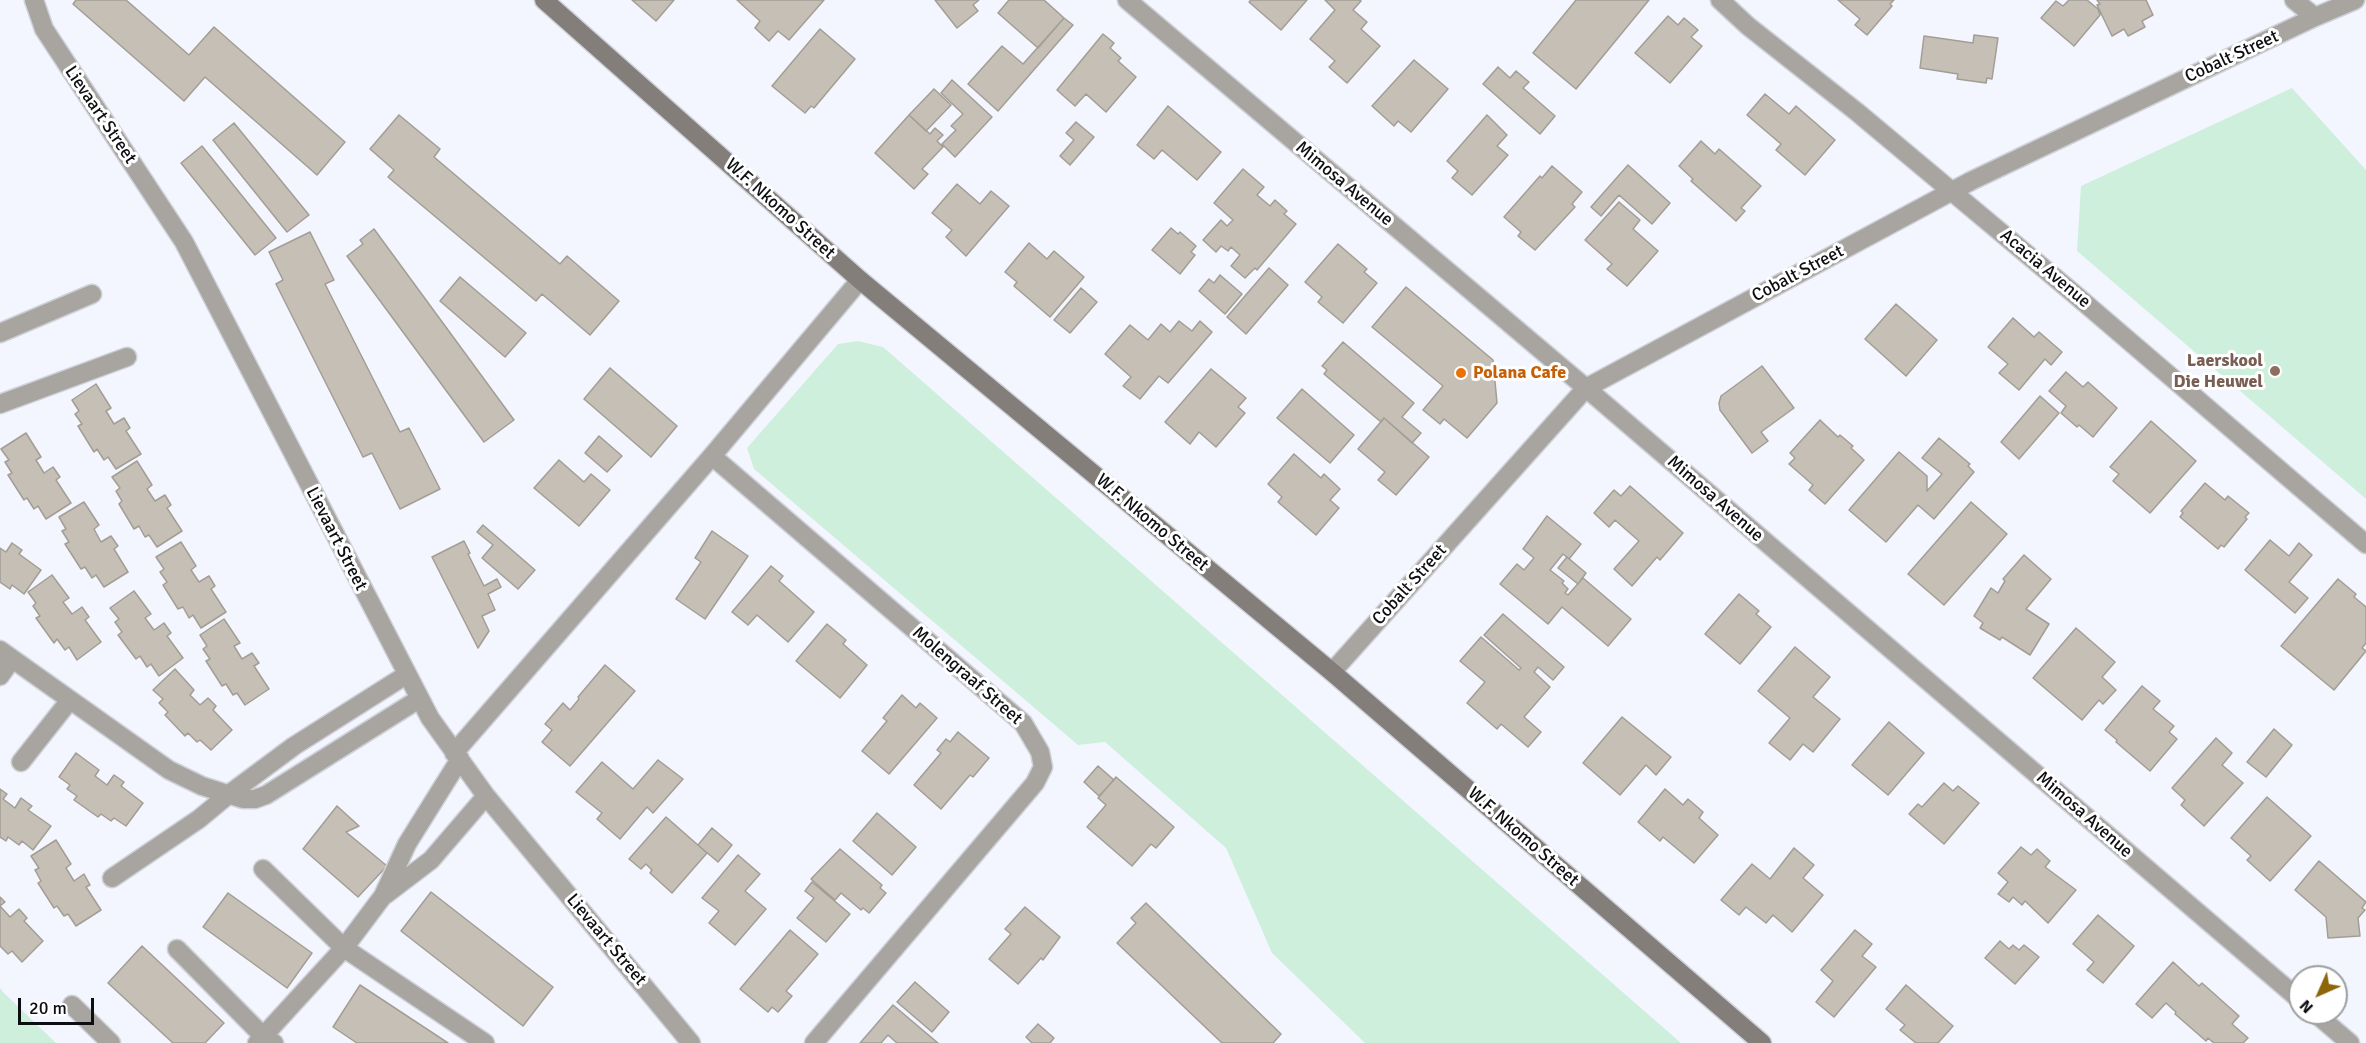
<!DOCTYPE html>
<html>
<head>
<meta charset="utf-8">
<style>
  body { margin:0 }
  #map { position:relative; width:2366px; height:1043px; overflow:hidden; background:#f3f6fe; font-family:Signika,sans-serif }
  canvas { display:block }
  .north { position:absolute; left:2288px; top:965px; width:60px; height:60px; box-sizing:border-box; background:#fff; border:2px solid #9e9fa0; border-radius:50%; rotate:225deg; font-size:16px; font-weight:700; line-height:24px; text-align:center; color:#0d0e12 }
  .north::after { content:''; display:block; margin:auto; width:21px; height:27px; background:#8d6609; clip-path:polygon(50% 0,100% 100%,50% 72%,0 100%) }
  .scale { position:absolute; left:18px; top:998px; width:76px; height:27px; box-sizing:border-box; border:3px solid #0d0e12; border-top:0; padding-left:8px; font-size:18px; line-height:21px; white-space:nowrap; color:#0d0e12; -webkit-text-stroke:4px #fff; paint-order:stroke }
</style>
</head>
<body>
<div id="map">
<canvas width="2366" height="1043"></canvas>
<div class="north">N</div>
<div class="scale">20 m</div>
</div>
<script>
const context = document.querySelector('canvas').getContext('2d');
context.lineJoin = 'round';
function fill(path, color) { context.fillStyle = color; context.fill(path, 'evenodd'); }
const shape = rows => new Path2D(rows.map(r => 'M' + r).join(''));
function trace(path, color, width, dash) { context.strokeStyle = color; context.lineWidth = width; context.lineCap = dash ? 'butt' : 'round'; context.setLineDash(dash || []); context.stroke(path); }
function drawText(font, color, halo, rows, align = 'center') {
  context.font = font + ' Signika,sans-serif'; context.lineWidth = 6; context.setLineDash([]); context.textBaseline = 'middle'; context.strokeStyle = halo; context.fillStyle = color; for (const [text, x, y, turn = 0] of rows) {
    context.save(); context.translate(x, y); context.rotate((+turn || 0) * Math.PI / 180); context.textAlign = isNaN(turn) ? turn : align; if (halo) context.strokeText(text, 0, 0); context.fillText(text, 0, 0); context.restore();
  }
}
const green = shape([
  [2292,88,2366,170,2366,499,2077,251,2081,186],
  [858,341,883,347,1681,1043,1365,1043,1272,953,1226,848,1105,742,1078,745,754,469,747,448,838,344],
  [0,988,4,993,56,1043,0,1043]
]);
const building = shape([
  [76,0,126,0,189,55,214,27,345,142,317,175,205,77,184,101,73,4,76,0],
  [632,0,674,0,656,21,632,0],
  [737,0,824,0,789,40,778,31,769,41,755,28,760,21,737,0],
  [935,0,979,0,973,5,978,11,957,28,935,0],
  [1009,0,1044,0,1064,18,1038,48,998,13,1009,0],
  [1251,0,1307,0,1281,30,1249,2,1251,0],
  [1359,0,1361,1,1353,10,1367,22,1361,29,1380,46,1347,83,1329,67,1335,61,1310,39,1335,10,1325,0,1359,0],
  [1576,0,1649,0,1576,89,1533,53,1576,0],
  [1838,0,1894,0,1890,4,1892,6,1867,35,1855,25,1860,19,1838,0],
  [2069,0,2087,0,2098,9,2100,15,2074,46,2041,18,2056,1,2063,6,2069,0],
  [2097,0,2146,0,2153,15,2142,21,2145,27,2128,36,2124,29,2112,36,2097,5,2100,4,2097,0],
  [1668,16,1678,25,1684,18,1698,30,1691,37,1702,46,1670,83,1635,53,1668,16],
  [1064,18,1073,25,998,111,968,84,1002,46,1023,64,1064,18],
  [820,29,855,59,814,108,811,106,805,113,772,86,820,29],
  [1103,34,1114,43,1110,48,1121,58,1118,61,1136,77,1106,112,1086,94,1075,106,1057,90,1103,34],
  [1974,35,1998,38,1992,79,1987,78,1986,83,1957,79,1958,74,1920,68,1924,36,1973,43,1974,35],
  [1414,60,1448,89,1411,132,1398,121,1394,126,1372,106,1414,60],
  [1498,67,1510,78,1516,71,1529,82,1523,88,1555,116,1540,134,1483,84,1498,67],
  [952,80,992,117,955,157,942,144,956,130,951,126,963,114,941,93,952,80],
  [934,89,951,105,926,131,909,115,934,89],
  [1765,94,1789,114,1796,106,1835,140,1805,175,1776,150,1781,144,1747,115,1765,94],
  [1168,106,1221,152,1197,180,1162,150,1154,159,1137,145,1168,106],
  [399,115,440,149,434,157,560,264,567,256,619,301,590,335,542,294,536,301,388,177,394,170,370,149,399,115],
  [909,115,930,134,935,128,943,135,937,141,943,147,922,169,928,174,914,189,875,153,909,115],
  [1487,115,1507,135,1497,146,1508,155,1472,195,1452,178,1458,171,1447,161,1487,115],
  [1076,122,1094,137,1070,165,1060,156,1074,140,1066,133,1076,122],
  [234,123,309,215,287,232,213,140,234,123],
  [1701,141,1715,154,1719,149,1761,186,1741,208,1745,211,1736,221,1691,181,1693,179,1679,166,1701,141],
  [202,146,276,238,255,255,181,163,202,146],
  [1628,165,1670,203,1652,224,1619,195,1601,216,1591,207,1628,165],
  [1552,166,1582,192,1572,204,1575,207,1535,250,1518,236,1521,232,1504,217,1540,176,1542,178,1552,166],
  [1243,169,1264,187,1257,195,1270,206,1275,200,1287,211,1284,214,1296,224,1257,270,1255,268,1245,278,1231,266,1240,255,1231,247,1228,251,1221,246,1216,252,1203,240,1221,220,1227,226,1233,220,1214,203,1243,169],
  [957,184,980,204,991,191,1009,206,966,256,946,237,952,230,932,213,957,184],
  [1619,202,1640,220,1633,229,1658,251,1627,286,1607,269,1612,264,1585,240,1619,202],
  [1171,228,1178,234,1180,232,1196,246,1191,252,1195,255,1180,274,1152,250,1171,228],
  [374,229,514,420,484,442,347,256,363,244,360,240,374,229],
  [310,232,334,280,325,284,400,432,409,428,440,489,400,509,372,453,363,457,276,284,283,280,269,252,310,232],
  [1029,243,1047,259,1054,251,1084,277,1050,317,1014,286,1017,282,1005,272,1029,243],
  [1338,244,1367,269,1364,272,1377,283,1343,323,1318,302,1322,297,1305,282,1338,244],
  [1269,268,1288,285,1246,334,1227,317,1269,268],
  [1220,275,1242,294,1225,314,1199,291,1209,279,1214,283,1220,275],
  [460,277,526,333,505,357,440,301,460,277],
  [1406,287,1493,360,1497,403,1467,438,1444,419,1440,424,1423,410,1443,386,1372,327,1406,287],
  [1081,288,1097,302,1070,333,1054,320,1081,288],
  [1896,304,1937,340,1906,376,1865,339,1896,304],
  [2013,318,2034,337,2039,332,2062,352,2051,365,2045,359,2019,390,1999,373,2008,364,1988,347,2013,318],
  [1179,321,1192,331,1200,321,1212,332,1168,383,1159,376,1140,399,1123,386,1131,377,1105,354,1130,325,1148,340,1161,324,1170,332,1179,321],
  [1343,342,1414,403,1402,417,1421,433,1412,443,1384,418,1381,422,1324,374,1327,370,1322,366,1343,342],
  [1762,366,1794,408,1761,432,1768,441,1752,453,1720,410,1719,403,1721,396,1762,366],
  [610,368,677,426,651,457,584,399,610,368],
  [1211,369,1246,398,1238,407,1245,413,1216,447,1199,432,1190,444,1165,422,1211,369],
  [2066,372,2083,387,2088,382,2117,408,2093,437,2079,425,2077,427,2061,413,2066,406,2049,391,2066,372],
  [96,384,111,408,106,411,114,424,124,418,130,428,126,431,141,454,116,469,108,457,104,460,97,449,94,452,78,426,82,424,75,414,79,411,72,400,96,384],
  [1302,389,1354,435,1330,463,1277,418,1302,389],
  [2040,396,2059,413,2019,459,2001,442,2040,396],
  [1384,418,1429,457,1396,495,1378,480,1385,472,1358,449,1384,418],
  [1820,420,1838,437,1840,435,1853,446,1851,448,1864,460,1825,504,1809,490,1813,485,1789,464,1795,458,1790,453,1820,420],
  [2151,421,2196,461,2150,513,2113,481,2119,474,2110,467,2151,421],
  [26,433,41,457,36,460,44,473,53,467,60,477,56,480,71,503,46,519,38,506,34,509,27,498,24,500,8,475,12,473,5,462,9,460,1,449,26,433],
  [599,436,622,456,607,472,585,453,599,436],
  [1939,438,1970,464,1968,466,1974,472,1934,519,1918,505,1886,542,1849,510,1899,452,1927,476,1927,491,1942,474,1922,458,1939,438],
  [1294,454,1321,478,1324,474,1340,489,1330,500,1339,508,1316,535,1278,502,1282,497,1268,484,1294,454],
  [559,460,584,482,591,474,610,490,579,526,534,488,559,460],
  [137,461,152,485,147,489,155,501,165,495,171,505,167,508,182,531,157,547,149,535,145,537,139,526,134,529,119,504,122,501,116,491,120,488,112,477,137,461],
  [2205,483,2225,500,2228,496,2249,513,2245,517,2247,519,2224,547,2221,545,2218,549,2180,517,2183,513,2181,511,2205,483],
  [1630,486,1683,533,1660,560,1657,557,1632,586,1614,569,1639,541,1615,520,1609,527,1594,513,1614,490,1621,496,1630,486],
  [84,502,99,525,94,529,101,542,111,536,118,546,114,549,128,572,104,587,96,575,92,578,85,567,81,569,65,544,69,542,62,531,66,529,59,517,84,502],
  [1971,502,2007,534,1944,605,1908,574,1971,502],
  [1547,516,1581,544,1569,559,1563,554,1550,570,1564,581,1562,583,1568,589,1565,593,1568,595,1583,578,1631,619,1608,646,1562,607,1548,624,1500,584,1517,564,1524,570,1534,558,1523,549,1547,516],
  [483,525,535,570,518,589,482,558,493,545,477,532,483,525],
  [712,531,748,556,705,619,676,599,701,562,695,558,712,531],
  [2270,540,2289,556,2299,543,2312,555,2289,582,2308,598,2295,613,2245,570,2270,540],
  [464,541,470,553,468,554,484,586,497,579,501,587,488,594,495,610,482,616,489,631,478,648,432,557,464,541],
  [181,542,196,566,191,570,199,582,209,576,215,586,211,589,226,612,201,628,193,615,189,618,183,607,178,609,163,585,167,582,160,572,164,569,156,557,181,542],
  [12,543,22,550,19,554,41,570,24,594,12,585,10,589,0,582,0,548,6,552,12,543],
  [2024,555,2051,579,2026,609,2049,624,2030,655,2002,637,2000,640,1980,628,1983,623,1974,616,1991,588,1998,593,2005,581,2003,579,2024,555],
  [1567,557,1586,573,1578,584,1558,568,1567,557],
  [771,566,783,576,779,581,814,612,788,642,757,615,748,625,732,612,771,566],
  [52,575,69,598,63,602,72,614,82,607,89,617,85,620,101,642,77,660,69,647,65,650,57,639,54,643,36,618,40,616,33,606,36,603,28,592,52,575],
  [2338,579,2356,594,2354,597,2366,607,2366,643,2362,648,2366,651,2334,690,2281,646,2338,579],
  [134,591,151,614,145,618,154,630,164,623,171,633,167,636,183,658,159,676,151,664,147,667,140,656,136,659,118,635,122,632,115,622,119,619,110,608,134,591],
  [1739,594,1759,611,1756,614,1771,627,1740,664,1705,634,1739,594],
  [1503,614,1564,667,1553,680,1538,667,1534,672,1550,687,1524,717,1541,732,1528,747,1501,724,1497,729,1467,703,1485,682,1460,661,1481,637,1519,670,1521,668,1484,635,1503,614],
  [224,619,240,643,234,646,242,659,252,653,259,663,254,666,269,689,245,705,237,693,233,695,226,684,222,686,206,661,210,659,203,649,207,646,200,635,224,619],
  [827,624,846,640,843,644,867,665,840,698,796,661,827,624],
  [2076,628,2115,662,2102,677,2116,690,2103,704,2099,700,2082,720,2033,678,2076,628],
  [1795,647,1830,677,1813,697,1840,719,1813,752,1803,744,1790,760,1769,743,1790,718,1758,691,1795,647],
  [605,665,635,691,570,766,542,742,552,730,545,724,563,703,570,710,579,699,578,697,605,665],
  [175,669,194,690,190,695,200,705,208,698,216,706,213,710,232,730,211,750,200,740,197,742,188,733,185,736,165,715,168,712,159,703,163,699,153,690,175,669],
  [2142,686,2160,701,2153,709,2174,726,2169,732,2177,739,2150,771,2116,742,2117,740,2105,730,2142,686],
  [902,695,916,708,920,703,937,718,889,774,862,751,887,721,883,718,902,695],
  [1622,717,1671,757,1656,775,1646,765,1620,795,1583,763,1622,717],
  [1889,722,1924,753,1888,795,1852,765,1889,722],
  [2274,729,2292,745,2266,777,2247,762,2274,729],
  [958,732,989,758,973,777,970,775,941,809,914,785,941,753,937,750,946,739,950,742,958,732],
  [2216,738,2232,753,2222,765,2243,783,2204,826,2181,805,2185,800,2172,788,2216,738],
  [76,753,99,770,95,776,107,785,114,775,124,782,121,786,143,803,126,826,114,818,111,821,101,814,98,817,74,800,77,796,67,789,70,785,59,777,76,753],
  [658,760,683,779,653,813,647,807,620,839,597,819,602,813,576,792,602,762,633,789,658,760],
  [1098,766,1114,780,1099,796,1084,782,1098,766],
  [1116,777,1174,827,1156,848,1151,844,1132,866,1087,827,1106,805,1098,798,1116,777],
  [1944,783,1953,791,1958,786,1979,803,1944,844,1909,814,1918,804,1922,807,1944,783],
  [0,789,7,794,3,799,15,808,21,798,32,806,28,810,51,826,33,850,22,841,19,845,8,837,6,841,0,837,0,789],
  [1665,789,1683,805,1688,799,1703,812,1699,818,1718,835,1694,863,1663,837,1660,841,1638,822,1665,789],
  [2267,797,2311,836,2270,881,2247,860,2251,856,2231,838,2267,797],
  [337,806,359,826,346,832,387,866,358,897,303,849,337,806],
  [877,813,916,847,892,875,853,841,877,813],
  [666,817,707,853,672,893,650,873,652,870,646,864,641,869,629,859,666,817],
  [712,828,732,845,718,862,698,845,712,828],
  [56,840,71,864,66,868,74,881,84,874,90,885,86,887,101,910,76,926,68,914,64,916,57,906,54,908,38,883,41,881,35,870,39,868,31,856,56,840],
  [2021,847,2031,855,2037,849,2050,861,2045,867,2076,890,2048,923,2025,901,2022,905,2013,897,2009,902,1998,894,2008,882,1998,873,2021,847],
  [1794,848,1814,865,1803,878,1823,895,1792,932,1773,915,1766,923,1746,907,1739,915,1721,900,1752,864,1770,879,1794,848],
  [840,849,882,885,880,888,886,893,869,913,863,908,861,910,841,893,835,900,811,879,840,849],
  [738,855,760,874,745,891,766,909,735,945,709,923,719,911,702,898,738,855],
  [2319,861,2366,902,2362,908,2365,910,2358,918,2360,936,2328,938,2326,917,2295,890,2319,861],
  [812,882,850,914,826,942,797,918,814,898,805,891,812,882],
  [431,892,553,987,523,1026,401,931,431,892],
  [228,893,312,953,287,988,203,927,228,893],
  [0,897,5,902,0,906,10,917,19,909,27,918,24,921,43,941,22,962,12,951,8,954,0,946,0,897],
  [1146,903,1281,1034,1273,1043,1222,1043,1117,943,1136,923,1131,918,1146,903],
  [1025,907,1060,937,1043,960,1041,958,1018,984,989,959,1011,934,1005,929,1025,907],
  [2098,915,2134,946,2103,983,2087,970,2094,962,2073,944,2098,915],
  [790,930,818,954,786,991,792,996,778,1012,772,1007,768,1012,740,989,790,930],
  [1855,930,1872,944,1862,956,1876,967,1834,1017,1816,1002,1833,981,1821,970,1855,930],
  [2000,941,2009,949,2013,945,2019,950,2024,945,2039,957,2015,984,1985,958,2000,941],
  [142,946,224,1023,205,1043,173,1043,108,983,142,946],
  [2173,962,2199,986,2202,983,2239,1016,2232,1024,2248,1038,2243,1043,2214,1043,2208,1038,2206,1041,2175,1014,2176,1012,2166,1003,2152,1018,2136,1004,2173,962],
  [915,982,949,1012,932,1032,897,1002,915,982],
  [360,985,448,1043,357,1043,333,1027,360,985],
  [1906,985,1953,1026,1938,1043,1916,1043,1900,1030,1905,1025,1886,1009,1906,985],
  [893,1005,938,1043,897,1043,888,1035,881,1043,860,1043,893,1005],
  [1038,1024,1054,1038,1050,1043,1032,1043,1026,1037,1038,1024]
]);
const minor = shape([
  [34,0,44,29,184,242,430,718,486,796,691,1043],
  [1127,0,1586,388,2300,1000],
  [1720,0,1748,26,1857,112,2072,292,2366,544],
  [2294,0,2315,17],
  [0,333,92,294],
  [0,404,127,357],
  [712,456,1023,723,1040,752,1043,767,1035,783,814,1043],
  [0,650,169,770,202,786,243,799,255,799,266,795,419,699],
  [1332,672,1586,388,1971,181,2315,17,2355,0],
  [0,676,12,659],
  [454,753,712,456,860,280],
  [21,762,70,700],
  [263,869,344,948,485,1043],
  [112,878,199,819,228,795,294,746,406,675],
  [385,895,431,860,486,796],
  [177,949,263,1036,274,1043],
  [72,1005,111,1043],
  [2315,1013,2350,1043],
  [257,1043,344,948,383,896,407,844,460,759]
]);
const secondary = shape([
  [544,0,860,280,1332,672,1762,1043]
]);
const markers = [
  [2275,371,6,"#8d6e63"],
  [1461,373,6,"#e8710a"]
];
const streetNames = [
  ["Cobalt Street",2232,57,-25],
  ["Lievaart Street",100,115,56],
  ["Mimosa Avenue",1344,184,40],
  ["W.F. Nkomo Street",780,209,42],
  ["Acacia Avenue",2045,269,40],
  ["Cobalt Street",1798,274,-28],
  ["Mimosa Avenue",1715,499,41],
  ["W.F. Nkomo Street",1152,523,40],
  ["Lievaart Street",336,539,63],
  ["Cobalt Street",1410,585,-48],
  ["Molengraaf Street",967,676,41],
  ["Mimosa Avenue",2084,815,41],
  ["W.F. Nkomo Street",1523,837,41],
  ["Lievaart Street",606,940,50]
];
const educationNames = [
  ["Laerskool",2263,361],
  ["Die Heuwel",2263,382]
];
const foodNames = [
  ["Polana Cafe",1473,373]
];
fill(green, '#cfefdd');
fill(building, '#c5bfb6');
trace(building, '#a39e95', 1.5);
trace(minor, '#ced1d8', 21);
trace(secondary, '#ced1d8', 21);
trace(minor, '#a8a5a1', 18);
trace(secondary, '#837e79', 18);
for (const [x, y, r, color] of markers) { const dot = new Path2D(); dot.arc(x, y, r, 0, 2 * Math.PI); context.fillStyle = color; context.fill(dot); trace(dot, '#fff', 2); }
drawText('18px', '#0d0e12', '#fff', streetNames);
drawText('bold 18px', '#785e54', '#fff', educationNames, 'right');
drawText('bold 18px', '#c56008', '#fff', foodNames, 'left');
</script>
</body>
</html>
